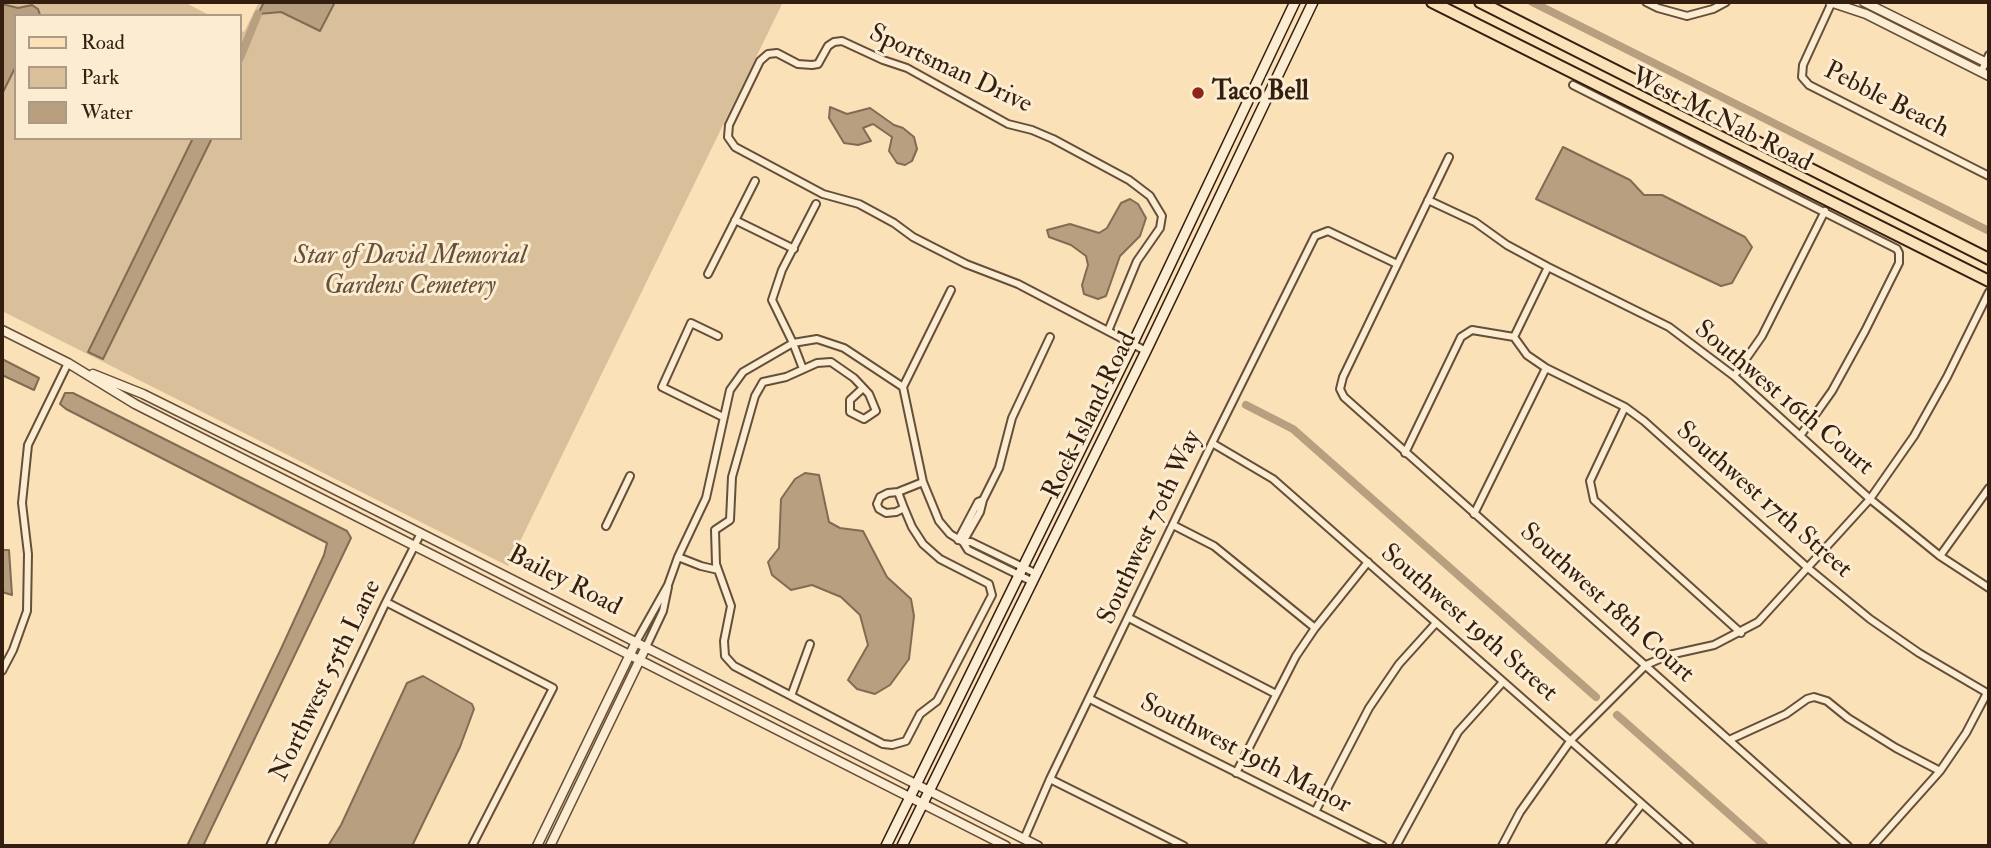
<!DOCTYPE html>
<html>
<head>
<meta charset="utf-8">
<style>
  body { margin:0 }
  #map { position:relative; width:1991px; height:848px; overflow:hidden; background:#fbe1b8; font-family:"IM FELL Double Pica",serif }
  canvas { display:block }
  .frame { position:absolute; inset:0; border:4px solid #331e10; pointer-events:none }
  .legend { position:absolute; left:14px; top:14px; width:228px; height:126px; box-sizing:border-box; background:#fcecd1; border:2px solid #ac9a84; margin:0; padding:9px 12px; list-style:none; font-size:21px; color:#331e10 }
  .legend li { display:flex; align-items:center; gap:14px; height:35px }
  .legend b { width:35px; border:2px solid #ac9a84 }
</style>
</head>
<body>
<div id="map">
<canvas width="1991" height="848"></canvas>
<div class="frame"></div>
<ul class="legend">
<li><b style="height:9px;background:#fbe1b8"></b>Road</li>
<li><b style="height:19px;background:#d9c09b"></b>Park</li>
<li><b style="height:19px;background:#b79f7f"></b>Water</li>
</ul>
</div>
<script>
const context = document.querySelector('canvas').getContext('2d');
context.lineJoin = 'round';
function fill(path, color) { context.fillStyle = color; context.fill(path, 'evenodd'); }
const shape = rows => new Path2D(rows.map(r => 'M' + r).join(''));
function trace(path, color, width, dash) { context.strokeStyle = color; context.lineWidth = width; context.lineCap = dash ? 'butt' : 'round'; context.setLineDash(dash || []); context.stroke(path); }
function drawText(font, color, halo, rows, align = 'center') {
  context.font = font + ' "IM FELL Double Pica",serif'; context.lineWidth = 6; context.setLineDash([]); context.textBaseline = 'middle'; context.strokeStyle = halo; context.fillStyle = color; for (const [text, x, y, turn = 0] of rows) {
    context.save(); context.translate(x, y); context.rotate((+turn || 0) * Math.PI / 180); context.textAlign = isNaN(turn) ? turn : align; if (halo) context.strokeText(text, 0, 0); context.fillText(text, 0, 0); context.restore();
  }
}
const green = shape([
  [2,2,184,2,211,16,16,16,16,138,240,138,240,30,244,32,259,2,319,31,335,2,783,2,508,566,2,311]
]);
const water = shape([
  [264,2,335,2,320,31,281,12,258,14,264,2],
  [2,4,18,8,32,5,38,9,40,15,16,16,16,66,2,94,2,4],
  [830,107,847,114,870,108,894,125,903,128,914,137,917,149,912,161,905,165,897,163,889,151,892,137,873,124,863,128,871,141,858,145,844,143,829,118,830,107],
  [193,138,212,138,103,359,88,352,193,138],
  [1563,147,1630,180,1644,195,1662,195,1745,237,1752,247,1732,283,1721,286,1536,199,1563,147],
  [1130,199,1138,204,1146,218,1140,236,1120,256,1106,296,1098,299,1084,294,1082,285,1088,265,1086,256,1071,245,1049,237,1047,230,1070,224,1099,233,1107,228,1121,203,1130,199],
  [2,359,39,378,34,390,2,375,2,359],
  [65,393,73,393,347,531,351,538,203,846,187,846,280,651,324,555,327,543,66,409,60,404,65,393],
  [805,473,819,475,829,522,840,528,863,531,887,577,911,599,914,616,909,659,890,685,875,694,857,689,848,680,868,645,860,615,841,597,812,585,791,590,772,575,768,562,779,548,781,499,795,479,805,473],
  [2,550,9,550,12,595,2,592,2,550],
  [423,676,472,704,474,709,460,747,412,846,328,846,341,825,407,683,423,676]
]);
const canal = shape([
  [1532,2,1989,231],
  [240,58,258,14],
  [1246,405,1293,429,1596,697],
  [1617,715,1765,846]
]);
const minor = shape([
  [1646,2,1658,8,1687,16,1713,9,1726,2],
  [1832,2,1803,65,1802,77,1809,85,1989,176],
  [1981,72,1989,55],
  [1573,85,1897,249,1899,253,1899,263,1865,331,1832,391,1800,436],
  [1449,157,1343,377,1340,389,1344,397,1848,846],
  [1428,200,1475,222,1507,245,1548,267,1669,327,1734,376,1870,499,1940,556,1989,588],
  [735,220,794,249],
  [708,274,755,181],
  [1108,331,1137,261,1160,228,1162,216,1150,196,1129,180,1053,139,1032,130,1008,124,907,68,883,60,842,41,834,42,828,46,818,64,812,65,798,64,777,53,768,54,760,61,729,125,728,137,735,147,823,194,859,204,894,223,913,237,966,264,1018,284,1081,317,1146,351],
  [718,336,691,323,662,387,723,417],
  [1514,337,1527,355,1546,368,1625,407,1644,421,1808,568,1870,619,1919,653,1989,694],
  [1514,337,1548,267],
  [803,369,793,343,772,300,782,270,816,204],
  [1734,376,1762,336,1825,211],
  [903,387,951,290],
  [863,388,850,400,850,412,864,419,876,411,869,394,854,378,831,362,817,363,786,377,763,382,755,396,732,477,730,520,715,530,716,564,731,606,724,641,725,656,734,666,883,744,892,745,906,741,920,714,937,701,992,595,989,584,940,559,923,544,912,527,904,508,898,492,888,493,880,497,877,504,879,509,886,513,896,512,904,508],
  [1625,407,1590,481,1594,500,1741,633],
  [1212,443,1273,479,1690,846],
  [1405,453,1461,337,1472,330,1514,337],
  [898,492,923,482],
  [1474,514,1546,368],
  [1173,525,1214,546,1315,628],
  [606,526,630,476],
  [958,540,978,502,983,500],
  [963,542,980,512,983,500,999,468,1012,418,1050,337],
  [963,542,971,542,1037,574],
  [1940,556,1989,488],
  [678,557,701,566,718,570],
  [386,602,553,688,472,846],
  [1129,618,1276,694],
  [636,642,668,585,678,557,706,498,730,390,743,372,793,343,817,339,844,348,903,387,923,482,939,521,950,534,963,542,968,550,1033,582],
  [646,647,663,611,668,587],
  [2,671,13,650,27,611,28,554,22,503,28,445,68,363],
  [791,696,810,644],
  [1090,699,1383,846],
  [1729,740,1786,714,1807,699,1814,697,1827,701,1848,718,1896,748,1940,771],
  [1236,773,1296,656,1315,628,1368,562],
  [1050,779,1184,846],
  [1315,812,1369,708,1399,664,1436,623],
  [1024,839,1050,779,1212,443,1315,236,1328,231,1397,264],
  [270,846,386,602,421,533],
  [1396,846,1458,732,1503,682],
  [1502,846,1520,812,1571,740,1646,665,1669,655,1714,645,1758,622,1870,499,1914,436,1947,377,1989,292],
  [1609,846,1642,804],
  [1873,846,1940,771,1966,733,1987,693]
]);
const tertiary = shape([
  [1830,2,1866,14,1989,76],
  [1864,2,1989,64],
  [2,330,68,363,135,404,1006,846],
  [93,374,143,394,296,470,1038,846],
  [537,846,636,642],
  [550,846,646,647]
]);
const secondary = shape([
  [886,846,1133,343,1295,2],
  [902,846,1146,351,1313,2]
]);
const primary = shape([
  [1432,2,1989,281],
  [1480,2,1989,259]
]);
const markers = [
  [1198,93,7,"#8f2418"]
];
const streetNames = [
  ["Sportsman Drive",950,70,25],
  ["Pebble Beach",1886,101,27],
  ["West McNab Road",1721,121,27],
  ["Southwest 16th Court",1783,399,40],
  ["Rock Island Road",1091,416,-64],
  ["Southwest 17th Street",1763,501,41],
  ["Southwest 70th Way",1151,528,-65],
  ["Bailey Road",564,582,27],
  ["Southwest 18th Court",1606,604,42],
  ["Southwest 19th Street",1468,624,41],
  ["Northwest 55th Lane",327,681,-64],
  ["Southwest 19th Manor",1245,755,27]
];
const poiNames = [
  ["Taco Bell",1212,93]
];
const parkNames = [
  ["Star of David Memorial",410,257],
  ["Gardens Cemetery",410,287]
];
fill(green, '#d9c09b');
fill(water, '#b79f7f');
trace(water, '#826b53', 2);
trace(canal, '#b79f7f', 8);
trace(minor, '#654f3a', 10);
trace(tertiary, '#654f3a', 11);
trace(secondary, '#331e10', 12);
trace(primary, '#331e10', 14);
trace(minor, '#fcecd1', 6);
trace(tertiary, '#fcecd1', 8);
trace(secondary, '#fcecd1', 9);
trace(primary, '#fbe1b8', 10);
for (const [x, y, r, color] of markers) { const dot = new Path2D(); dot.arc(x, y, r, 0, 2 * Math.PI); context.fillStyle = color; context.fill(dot); trace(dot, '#fcecd1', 2.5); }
drawText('26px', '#331e10', '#fcecd1', streetNames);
drawText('bold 26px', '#331e10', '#fcecd1', poiNames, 'left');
drawText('italic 26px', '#654f3a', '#fcecd1', parkNames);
</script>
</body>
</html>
